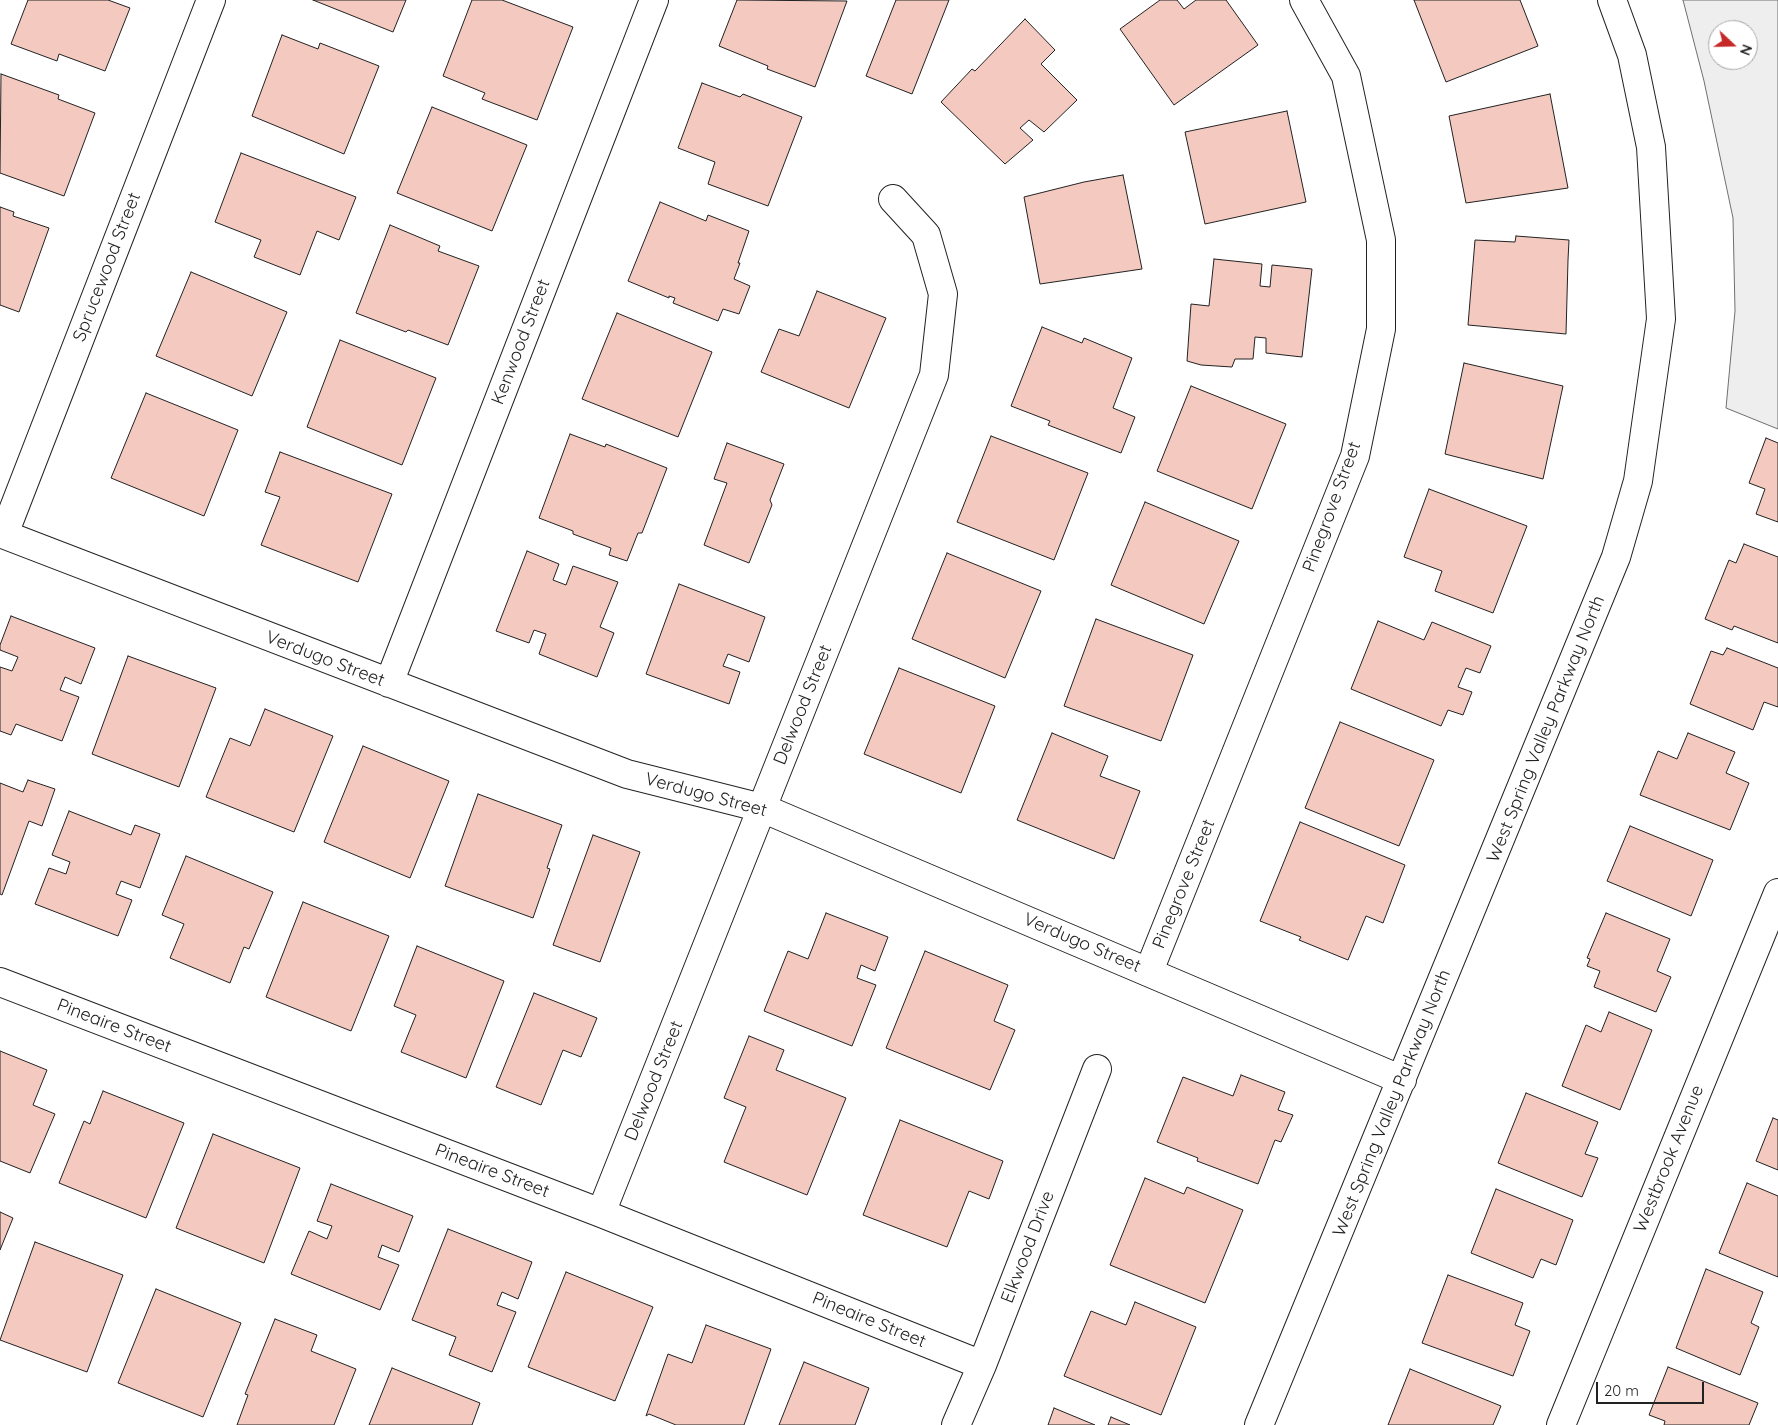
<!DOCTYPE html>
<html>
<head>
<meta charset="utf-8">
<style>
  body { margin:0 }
  #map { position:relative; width:1778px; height:1425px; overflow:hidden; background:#fff; font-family:Quicksand,sans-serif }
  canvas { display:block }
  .north { position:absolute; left:1708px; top:20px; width:50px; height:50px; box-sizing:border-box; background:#fff; border:1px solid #a7a7a7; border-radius:50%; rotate:111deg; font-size:14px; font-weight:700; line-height:20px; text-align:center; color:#222 }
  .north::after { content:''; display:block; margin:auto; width:18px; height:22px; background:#c62828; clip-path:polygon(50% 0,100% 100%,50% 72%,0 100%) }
  .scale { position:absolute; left:1596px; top:1382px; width:108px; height:22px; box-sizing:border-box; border:2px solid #222; border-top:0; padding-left:6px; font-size:15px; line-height:18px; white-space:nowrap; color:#222; -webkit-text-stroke:4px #fff; paint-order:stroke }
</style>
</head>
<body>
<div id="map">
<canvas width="1778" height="1425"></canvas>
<div class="north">N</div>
<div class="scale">20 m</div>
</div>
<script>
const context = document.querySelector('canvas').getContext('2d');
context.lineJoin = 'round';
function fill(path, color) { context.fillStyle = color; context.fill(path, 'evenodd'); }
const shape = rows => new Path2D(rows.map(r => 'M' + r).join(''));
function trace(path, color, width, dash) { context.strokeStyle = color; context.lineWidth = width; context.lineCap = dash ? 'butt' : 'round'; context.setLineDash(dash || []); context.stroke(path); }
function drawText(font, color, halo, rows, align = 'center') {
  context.font = font + ' Quicksand,sans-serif'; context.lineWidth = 4; context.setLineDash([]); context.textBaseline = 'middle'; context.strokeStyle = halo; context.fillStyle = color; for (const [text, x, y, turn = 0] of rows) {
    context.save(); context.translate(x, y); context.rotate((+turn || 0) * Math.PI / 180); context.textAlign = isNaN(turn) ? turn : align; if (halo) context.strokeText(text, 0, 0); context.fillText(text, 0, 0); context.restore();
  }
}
const green = shape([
  [1683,0,1778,0,1778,429,1726,408,1735,311,1733,218,1704,81,1683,0],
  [1718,30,1748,30,1748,60,1718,60,1718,30]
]);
const building = shape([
  [28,0,108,0,130,8,105,71,59,54,57,61,11,44,28,0],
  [313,0,406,0,393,32,313,0],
  [472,0,502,0,573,27,537,120,482,99,485,93,443,76,472,0],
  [737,0,847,1,815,87,767,69,768,66,719,46,737,0],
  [896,0,949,0,912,94,866,76,896,0],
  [1160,0,1177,0,1184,9,1196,0,1226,0,1258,45,1174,105,1120,29,1160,0],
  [1414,0,1520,0,1538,46,1446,82,1414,0],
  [1025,19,1055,50,1041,64,1077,100,1044,132,1029,120,1020,128,1033,140,1005,164,941,102,972,69,975,71,1025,19],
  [282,35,318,49,320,43,379,66,344,154,252,116,282,35],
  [1,74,59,95,58,99,95,113,64,196,0,173,1,74],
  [702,83,740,97,743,94,802,117,768,206,708,184,715,162,678,148,702,83],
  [1550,94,1568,188,1466,203,1449,116,1550,94],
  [432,107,527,145,492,231,397,193,432,107],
  [1287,111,1306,202,1205,224,1185,132,1287,111],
  [241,153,356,197,339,240,317,231,300,275,254,257,261,240,215,222,241,153],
  [1123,175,1142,269,1040,284,1024,197,1084,182,1123,175],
  [660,202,706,221,708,215,749,231,738,263,740,263,734,279,750,286,739,314,723,309,718,321,673,303,675,298,669,296,669,298,628,281,660,202],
  [0,207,14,212,13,216,49,228,19,312,0,305,0,207],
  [390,225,440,246,438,251,479,266,448,345,408,330,406,332,356,313,390,225],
  [1516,236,1569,240,1568,260,1566,334,1468,325,1475,240,1515,242,1516,236],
  [1214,259,1262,264,1260,286,1270,287,1272,265,1312,269,1302,357,1266,353,1266,338,1255,337,1253,359,1235,359,1232,367,1201,365,1187,361,1191,304,1209,306,1214,259],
  [191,272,287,312,252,396,156,356,191,272],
  [817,291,886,318,849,408,761,372,779,329,799,336,817,291],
  [617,313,712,352,678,437,582,399,617,313],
  [1042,327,1082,343,1084,338,1132,358,1113,408,1135,417,1121,453,1048,425,1050,421,1011,406,1042,327],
  [340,340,436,378,402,465,307,427,340,340],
  [1464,363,1563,386,1543,479,1445,454,1464,363],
  [1191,386,1286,424,1252,509,1157,471,1191,386],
  [146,393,238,430,204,516,111,478,146,393],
  [570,434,605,447,606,444,667,468,642,533,638,533,627,561,609,555,611,548,573,534,573,531,539,518,570,434],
  [991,436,1088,473,1054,560,957,522,991,436],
  [1766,438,1778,443,1778,522,1756,514,1765,489,1749,483,1766,438],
  [727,443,784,464,770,500,772,505,749,563,704,545,727,483,714,479,727,443],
  [280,452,392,494,358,582,261,545,280,497,265,492,280,452],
  [1429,489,1527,526,1493,613,1435,591,1442,571,1404,557,1429,489],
  [1145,502,1239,541,1204,624,1111,585,1145,502],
  [1744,544,1778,557,1778,643,1734,626,1732,630,1705,619,1729,560,1736,563,1744,544],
  [527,551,559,564,553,580,566,585,573,566,618,582,600,627,614,633,597,677,539,654,546,634,534,630,529,643,496,631,527,551],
  [947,553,1041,591,1005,678,912,639,947,553],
  [679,584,765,617,749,662,728,654,723,666,740,672,729,704,646,674,679,584],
  [11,616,95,648,81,684,65,677,60,690,79,697,62,741,16,724,11,735,0,731,0,667,12,671,18,657,0,650,0,645,11,616],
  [1096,619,1193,655,1161,741,1064,706,1096,619],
  [1378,621,1424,640,1432,622,1491,646,1480,673,1466,668,1458,687,1472,692,1463,715,1448,710,1441,726,1351,689,1378,621],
  [1727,648,1778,668,1778,707,1764,702,1753,730,1690,704,1711,651,1723,655,1727,648],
  [128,656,216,688,179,787,92,754,128,656],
  [899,668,995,706,961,793,864,754,899,668],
  [265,709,333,736,294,832,206,797,230,738,250,746,265,709],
  [1340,722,1434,760,1399,846,1305,808,1340,722],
  [1052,733,1108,756,1100,776,1140,791,1114,859,1017,820,1052,733],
  [1688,733,1735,752,1726,773,1749,783,1730,830,1640,795,1658,751,1677,759,1688,733],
  [363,746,449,781,410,878,324,842,363,746],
  [28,780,55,789,42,826,29,821,2,895,0,894,0,783,23,792,28,780],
  [478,794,562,825,547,868,550,869,533,918,445,886,478,794],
  [69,811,131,835,135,825,160,834,140,888,121,881,116,894,132,900,118,936,35,904,49,868,66,874,70,862,52,855,69,811],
  [1300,822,1405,865,1383,923,1366,916,1348,960,1299,940,1301,937,1260,921,1300,822],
  [1630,826,1713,860,1691,916,1607,881,1630,826],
  [593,835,640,852,600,962,553,945,593,835],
  [186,856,273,892,249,949,244,947,230,983,170,958,184,924,162,915,186,856],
  [303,902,389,936,351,1031,266,997,303,902],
  [826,913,888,937,875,971,861,965,857,978,876,985,852,1046,764,1011,788,951,808,959,826,913],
  [1606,913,1670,939,1657,971,1671,977,1656,1012,1594,987,1600,971,1587,966,1590,959,1587,958,1606,913],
  [417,946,504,981,466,1078,401,1052,416,1015,394,1006,417,946],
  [925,951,1008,985,994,1021,1015,1030,990,1090,886,1048,925,951],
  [534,993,597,1018,581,1057,563,1050,541,1105,496,1087,534,993],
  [1609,1012,1652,1030,1620,1110,1562,1086,1586,1025,1601,1032,1609,1012],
  [749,1036,784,1050,776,1070,846,1098,807,1195,724,1162,746,1107,724,1098,749,1036],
  [0,1051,47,1070,33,1105,55,1114,30,1173,0,1161,0,1051],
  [1241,1075,1285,1092,1278,1110,1293,1115,1281,1142,1275,1140,1258,1184,1197,1161,1198,1158,1157,1142,1183,1077,1233,1096,1241,1075],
  [103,1091,184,1123,146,1218,59,1183,84,1121,90,1124,103,1091],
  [1526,1093,1598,1122,1585,1154,1598,1158,1582,1197,1498,1163,1526,1093],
  [1773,1118,1778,1120,1778,1170,1756,1161,1773,1118],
  [900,1120,1003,1161,989,1199,969,1191,947,1247,863,1215,900,1120],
  [213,1134,300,1168,264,1263,176,1228,213,1134],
  [1145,1178,1184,1194,1187,1187,1243,1210,1205,1303,1110,1265,1145,1178],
  [1747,1183,1778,1196,1778,1277,1719,1253,1747,1183],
  [331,1184,413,1216,399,1252,382,1245,378,1257,399,1265,380,1310,291,1274,309,1231,327,1239,332,1226,317,1221,331,1184],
  [1496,1189,1573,1220,1556,1265,1541,1259,1533,1278,1471,1253,1496,1189],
  [0,1212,13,1218,0,1250,0,1212],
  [448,1229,532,1262,518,1299,502,1292,497,1305,516,1312,492,1372,449,1355,456,1337,412,1320,448,1229],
  [35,1242,123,1275,87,1372,0,1340,35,1242],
  [1706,1269,1763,1292,1751,1323,1759,1327,1740,1375,1676,1348,1706,1269],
  [566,1272,653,1307,615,1401,528,1367,566,1272],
  [1448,1275,1523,1303,1515,1325,1530,1331,1513,1376,1422,1343,1448,1275],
  [156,1289,241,1323,203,1417,118,1383,156,1289],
  [1135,1302,1196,1327,1161,1415,1064,1376,1091,1311,1126,1325,1135,1302],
  [275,1319,317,1335,311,1351,356,1369,334,1425,237,1425,248,1395,245,1394,275,1319],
  [706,1325,771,1349,744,1425,676,1425,649,1414,646,1416,668,1354,692,1363,706,1325],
  [804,1362,869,1388,855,1425,779,1425,804,1362],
  [1668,1367,1758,1403,1749,1425,1664,1425,1665,1421,1649,1415,1668,1367],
  [392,1368,480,1403,472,1425,369,1425,392,1368],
  [1410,1369,1501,1406,1493,1425,1388,1425,1410,1369],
  [1054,1408,1095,1425,1048,1425,1054,1408],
  [1111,1417,1130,1425,1108,1425,1111,1417]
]);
const minor = shape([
  [0,533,627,774,762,808,1402,1080],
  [4,534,211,0],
  [389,683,654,0],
  [1149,971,1355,456,1381,329,1381,240,1346,76,1304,0],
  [0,982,601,1213,982,1365],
  [601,1213,934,375,943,294,926,235,893,199],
  [956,1425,982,1365,1097,1069],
  [1259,1425,1616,557,1638,481,1661,319,1651,147,1632,55,1612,0],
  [1561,1425,1778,893]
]);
const streetNames = [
  ["Sprucewood Street",107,267,-69],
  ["Kenwood Street",521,342,-69],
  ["Pinegrove Street",1332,507,-70],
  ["Verdugo Street",325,659,21],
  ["Delwood Street",803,705,-68],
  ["West Spring Valley Parkway North",1546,729,-68],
  ["Verdugo Street",706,795,15],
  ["Pinegrove Street",1184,884,-68],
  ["Verdugo Street",1082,943,23],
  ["Pineaire Street",114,1026,21],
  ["Delwood Street",654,1081,-68],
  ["West Spring Valley Parkway North",1392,1103,-68],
  ["Westbrook Avenue",1669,1159,-68],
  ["Pineaire Street",492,1171,21],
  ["Elkwood Drive",1028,1247,-69],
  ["Pineaire Street",869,1320,22]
];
fill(green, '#eee');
trace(green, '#6f6f6f', 1);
fill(building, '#f3c9c0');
trace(building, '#222', 1);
trace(minor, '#222', 30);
trace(minor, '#fff', 28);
drawText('18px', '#222', '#fff', streetNames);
</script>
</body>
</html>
